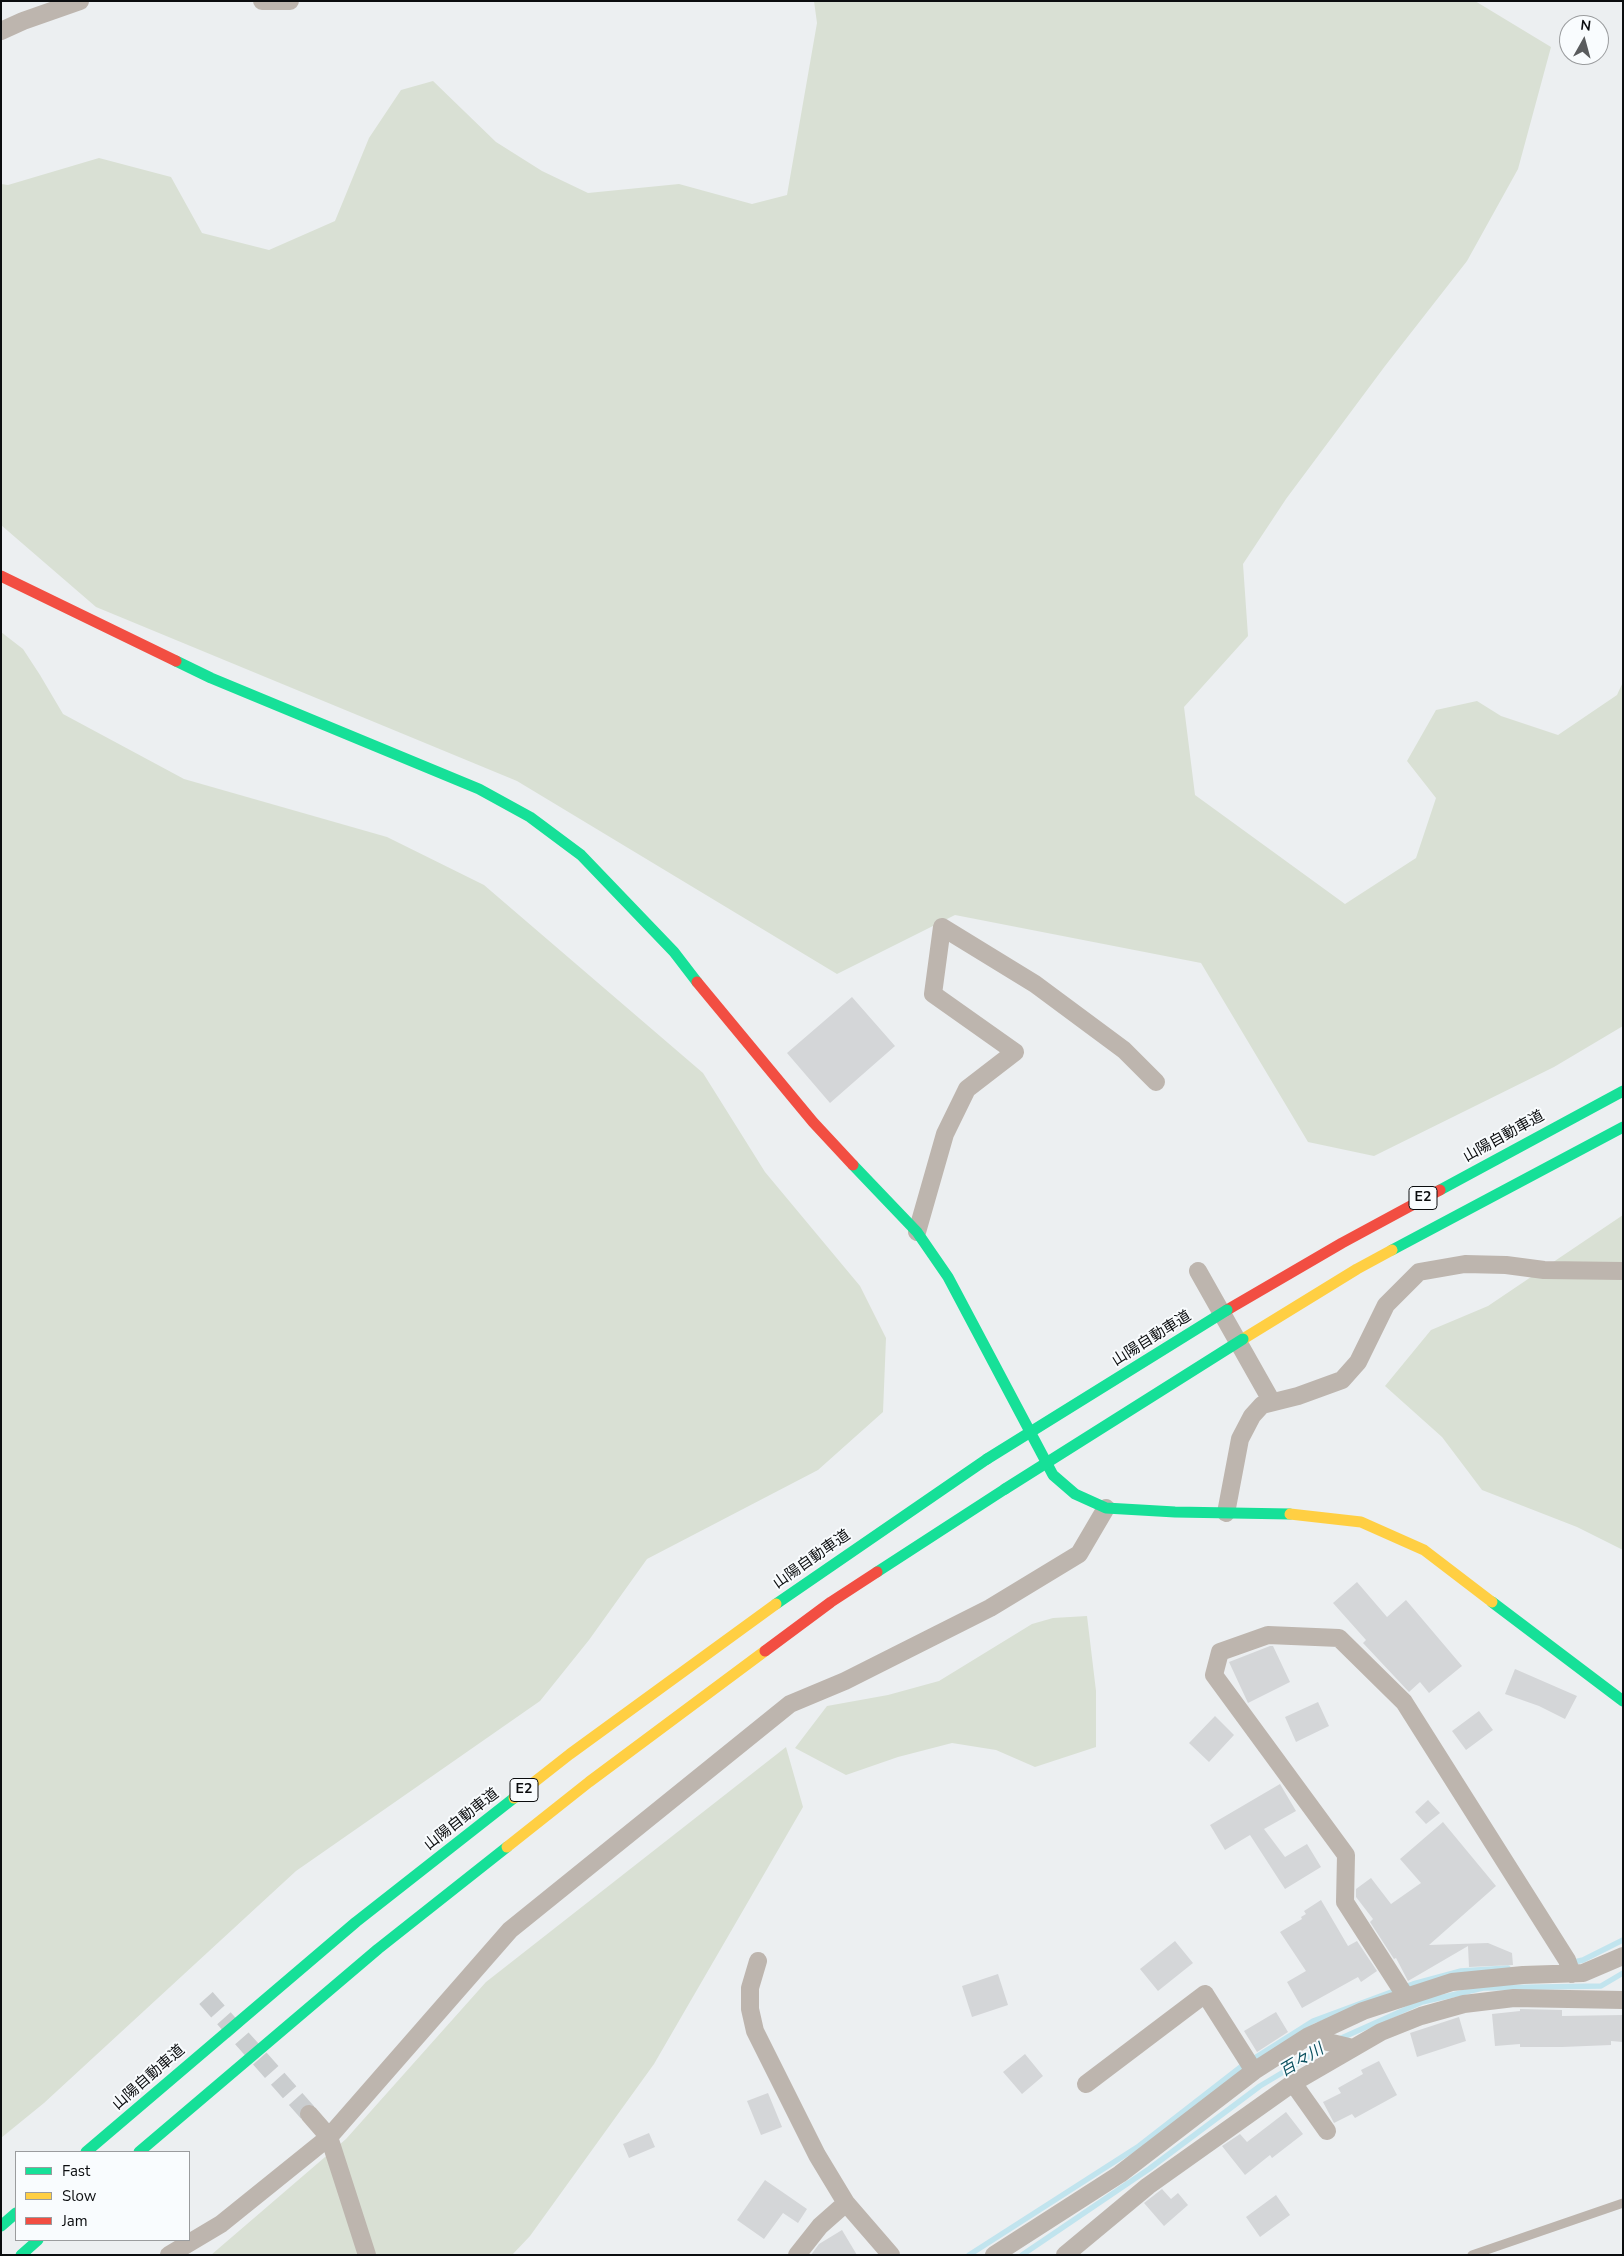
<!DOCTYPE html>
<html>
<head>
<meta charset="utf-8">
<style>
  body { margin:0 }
  #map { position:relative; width:1624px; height:2256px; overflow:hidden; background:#eceff1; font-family:"Nunito Sans",sans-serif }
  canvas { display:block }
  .frame { position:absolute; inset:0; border:2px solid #0b0d0f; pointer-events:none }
  .legend { position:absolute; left:15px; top:2151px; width:175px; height:90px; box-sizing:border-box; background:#f9fcfe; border:1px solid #9a9c9e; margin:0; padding:6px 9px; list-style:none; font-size:15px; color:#0b0d0f }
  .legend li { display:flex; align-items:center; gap:10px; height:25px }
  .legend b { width:25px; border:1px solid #9a9c9e }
  .north { position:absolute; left:1559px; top:15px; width:50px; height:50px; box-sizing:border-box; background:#f9fcfe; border:1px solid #9a9c9e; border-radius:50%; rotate:7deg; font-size:14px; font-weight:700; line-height:20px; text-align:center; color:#0b0d0f }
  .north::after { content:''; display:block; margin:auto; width:18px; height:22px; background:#5a5c5e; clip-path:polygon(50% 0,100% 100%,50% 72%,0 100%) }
</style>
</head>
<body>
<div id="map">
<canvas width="1624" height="2256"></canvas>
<div class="frame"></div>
<ul class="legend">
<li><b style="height:6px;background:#16e098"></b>Fast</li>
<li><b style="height:6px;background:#ffcf43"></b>Slow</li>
<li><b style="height:6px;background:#f24e42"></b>Jam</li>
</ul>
<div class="north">N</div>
</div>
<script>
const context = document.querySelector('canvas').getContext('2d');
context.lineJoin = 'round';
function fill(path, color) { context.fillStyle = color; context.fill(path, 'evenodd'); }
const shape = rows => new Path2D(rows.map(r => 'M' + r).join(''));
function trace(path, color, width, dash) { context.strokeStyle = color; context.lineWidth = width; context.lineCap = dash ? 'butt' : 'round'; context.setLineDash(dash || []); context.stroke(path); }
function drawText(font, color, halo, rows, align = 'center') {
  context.font = font + ' "Nunito Sans","Noto Sans JP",sans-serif'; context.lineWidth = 4; context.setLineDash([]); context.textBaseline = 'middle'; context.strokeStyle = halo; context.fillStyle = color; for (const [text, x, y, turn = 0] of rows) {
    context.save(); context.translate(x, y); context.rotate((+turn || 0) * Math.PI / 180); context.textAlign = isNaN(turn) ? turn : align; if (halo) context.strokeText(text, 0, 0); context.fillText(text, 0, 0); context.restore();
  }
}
const green = shape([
  [814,1,1475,1,1551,47,1518,169,1467,261,1385,366,1286,499,1243,564,1248,636,1184,707,1195,795,1345,904,1416,858,1436,798,1407,761,1436,710,1477,701,1501,716,1558,735,1617,695,1623,682,1623,1026,1554,1067,1374,1156,1308,1142,1201,963,955,915,837,974,517,781,96,607,1,525,1,184,8,185,99,158,171,177,202,233,269,250,335,221,369,138,401,90,433,81,496,142,542,171,588,193,679,184,752,204,787,195,817,23],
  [1,632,23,649,40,675,63,714,184,779,387,837,484,885,703,1073,765,1172,860,1286,886,1338,883,1412,818,1470,647,1559,589,1640,540,1701,296,1871,44,2103,1,2138],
  [1623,1215,1623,1550,1577,1527,1482,1490,1442,1437,1385,1386,1431,1330,1488,1306],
  [1087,1616,1096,1691,1096,1747,1035,1767,996,1750,952,1743,898,1757,846,1775,795,1748,827,1706,888,1695,939,1681,1032,1624,1053,1618],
  [786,1747,803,1807,654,2064,530,2236,512,2255,211,2255,346,2139,486,1982]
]);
const stream = shape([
  [1570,1963,1583,1960,1623,1940],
  [1337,2040,1422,2002,1483,1988,1601,1986,1623,1973],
  [969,2255,1139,2146,1242,2066,1313,2021,1413,1984,1461,1971,1508,1968],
  [1022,2255,1149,2169,1260,2086,1327,2046]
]);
const building = shape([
  [852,997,895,1046,830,1103,787,1053],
  [1357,1582,1387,1617,1406,1600,1462,1666,1429,1693,1420,1682,1409,1692,1363,1643,1366,1640,1333,1603],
  [1270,1646,1273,1646,1290,1682,1248,1703,1229,1662],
  [1515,1669,1577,1696,1565,1719,1539,1706,1505,1694],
  [1318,1702,1329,1726,1296,1742,1285,1717],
  [1479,1711,1493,1730,1466,1750,1452,1731],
  [1215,1716,1234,1735,1209,1762,1189,1743],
  [1280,1784,1296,1811,1264,1829,1285,1857,1307,1844,1321,1867,1285,1889,1250,1835,1225,1850,1210,1825],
  [1428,1800,1440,1813,1426,1824,1415,1812],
  [1443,1822,1496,1886,1429,1945,1488,1943,1512,1953,1513,1965,1469,1967,1468,1946,1408,1981,1396,1958,1394,1959,1370,1922,1373,1919,1356,1897,1356,1889,1371,1878,1391,1904,1421,1883,1400,1859],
  [1321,1900,1348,1946,1357,1941,1377,1971,1361,1982,1358,1977,1302,2008,1287,1982,1306,1971,1280,1932,1302,1919,1301,1917,1306,1914,1304,1911],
  [1175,1941,1193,1963,1158,1991,1140,1969],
  [998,1974,1008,2005,972,2017,962,1986],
  [1520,2009,1562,2010,1562,2016,1623,2015,1623,2042,1611,2041,1611,2045,1562,2047,1520,2047,1520,2044,1495,2046,1492,2014,1520,2011],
  [1276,2012,1288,2032,1257,2052,1244,2031],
  [1459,2017,1466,2041,1417,2057,1410,2033],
  [1025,2054,1043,2076,1022,2094,1003,2072],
  [1379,2061,1397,2095,1355,2118,1352,2114,1334,2123,1323,2102,1341,2093,1338,2088,1363,2074,1361,2070],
  [768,2093,782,2127,761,2135,747,2101],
  [1286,2112,1303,2134,1272,2158,1270,2155,1245,2175,1222,2146,1240,2134,1247,2142],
  [649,2133,655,2147,629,2158,623,2144],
  [765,2180,807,2209,798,2223,783,2213,764,2239,737,2220],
  [1162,2189,1171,2199,1178,2193,1188,2205,1164,2226,1144,2203],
  [1276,2195,1290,2215,1260,2237,1246,2217],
  [842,2230,857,2255,811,2255,819,2244]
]);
const streetTunnel = shape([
  [206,1998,309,2114]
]);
const lane = shape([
  [1472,2255,1623,2203]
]);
const street = shape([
  [262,1,290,1],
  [1,31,23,21,80,1],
  [917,1232,945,1134,967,1089,1015,1052,933,994,942,927,1035,984,1124,1050,1156,1082],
  [1198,1271,1272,1402],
  [1226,1513,1240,1439,1252,1416,1262,1405,1298,1396,1342,1380,1358,1362,1386,1305,1419,1272,1465,1264,1506,1265,1544,1270,1623,1271],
  [758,1961,750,1988,750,2009,755,2031,817,2155,846,2203,891,2255],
  [1406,1997,1345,1902,1346,1855,1214,1675,1220,1652,1268,1635,1339,1638,1404,1702,1567,1960,1572,1974],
  [1307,2037,1363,2011,1452,1982,1523,1975,1583,1973,1623,1956],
  [1086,2084,1205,1994,1254,2071],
  [309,2114,329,2137,367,2255],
  [1327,2131,1293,2083,1381,2032,1421,2016,1464,2004,1514,1998,1623,2000],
  [169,2255,221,2224,329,2137,510,1930,790,1704,845,1681,990,1608,1079,1554,1106,1508],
  [797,2255,820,2226,846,2203],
  [994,2255,1120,2174,1254,2071,1307,2037,1353,2048],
  [1065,2255,1148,2186,1293,2083]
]);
const fast = shape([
  [176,661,211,678,479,789,530,817,581,855,674,952,697,982],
  [853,1165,917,1232,948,1277,1053,1475,1075,1494,1106,1508,1175,1512,1290,1514],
  [1440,1190,1623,1091],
  [1392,1250,1623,1127],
  [877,1572,1005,1489],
  [1492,1602,1623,1701],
  [776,1604,987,1459],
  [86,2152,356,1922,514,1798],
  [139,2152,378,1949,507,1847],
  [1,2226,16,2213],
  [21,2255,38,2240]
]);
const slow = shape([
  [1243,1339,1357,1269,1392,1250],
  [1290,1514,1361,1522,1424,1550,1492,1602],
  [514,1798,570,1754,776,1604],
  [507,1847,589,1782,765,1651]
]);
const jam = shape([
  [1,576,176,661],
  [697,982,813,1122,853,1165],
  [1227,1310,1342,1243,1440,1190],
  [765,1651,831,1602,877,1572]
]);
const fastBridge = shape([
  [987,1459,1227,1310],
  [1005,1489,1243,1339]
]);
const shields = [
  [1423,1198,28],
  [524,1790,28]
];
const shieldNames = [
  ["E2",1423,1198],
  ["E2",524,1790]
];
const streetNames = [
  ["山陽自動車道",1504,1137,-29],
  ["山陽自動車道",1152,1339,-32],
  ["山陽自動車道",812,1560,-35],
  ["山陽自動車道",462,1820,-38],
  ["山陽自動車道",149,2078,-41]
];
const waterNames = [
  ["百々川",1302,2061,-31]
];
fill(green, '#d9e0d4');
trace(stream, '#c1e4ee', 5.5);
fill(building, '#d4d6d8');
trace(streetTunnel, '#cacdcf', 18, [18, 9]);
trace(lane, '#bdb5ae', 9);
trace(street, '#bdb5ae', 18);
trace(fast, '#16e098', 11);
trace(slow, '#ffcf43', 11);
trace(jam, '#f24e42', 11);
trace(fastBridge, '#16e098', 11);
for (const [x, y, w] of shields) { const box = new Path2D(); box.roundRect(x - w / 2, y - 11.5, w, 23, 4); context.fillStyle = '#f9fcfe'; context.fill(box); trace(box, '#0b0d0f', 1); }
drawText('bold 14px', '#0b0d0f', null, shieldNames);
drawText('15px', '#0b0d0f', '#f9fcfe', streetNames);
drawText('italic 16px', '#0a505f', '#f9fcfe', waterNames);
</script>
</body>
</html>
